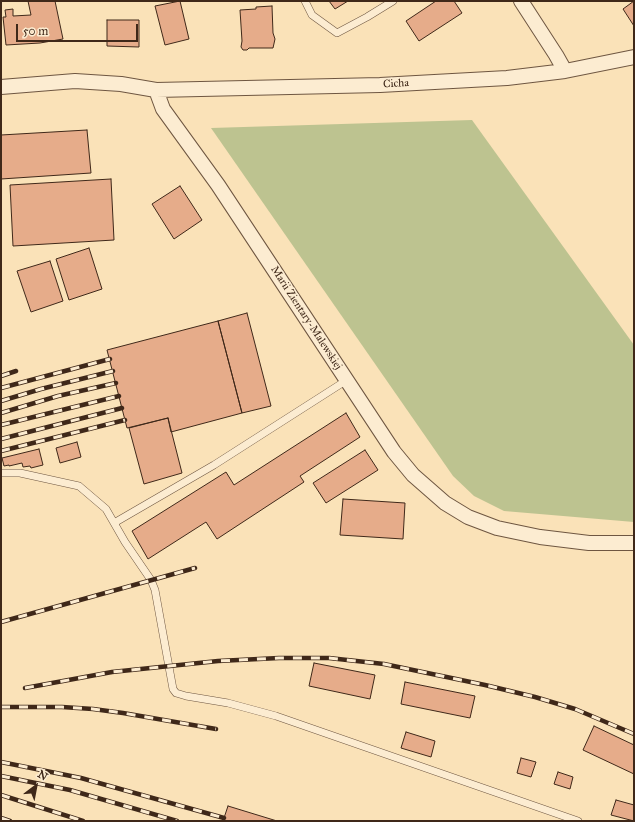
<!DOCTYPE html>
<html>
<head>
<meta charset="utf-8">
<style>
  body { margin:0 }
  #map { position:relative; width:635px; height:822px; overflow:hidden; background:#fae2b8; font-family:"IM FELL Great Primer",serif }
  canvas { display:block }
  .frame { position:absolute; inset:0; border:2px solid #3f2819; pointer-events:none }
  .north { position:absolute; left:16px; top:766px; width:40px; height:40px; -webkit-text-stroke:3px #fcecd1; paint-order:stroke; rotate:32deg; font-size:11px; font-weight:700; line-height:16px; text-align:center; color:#3f2819 }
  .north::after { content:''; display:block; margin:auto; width:14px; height:18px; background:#3f2819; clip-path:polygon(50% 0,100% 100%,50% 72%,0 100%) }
  .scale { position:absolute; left:16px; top:24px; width:122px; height:18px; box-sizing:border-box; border:2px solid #3f2819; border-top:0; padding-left:5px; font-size:12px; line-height:14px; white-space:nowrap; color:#3f2819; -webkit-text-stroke:3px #fcecd1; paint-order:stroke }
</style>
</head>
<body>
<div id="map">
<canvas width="635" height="822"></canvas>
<div class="frame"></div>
<div class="north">N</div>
<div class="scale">50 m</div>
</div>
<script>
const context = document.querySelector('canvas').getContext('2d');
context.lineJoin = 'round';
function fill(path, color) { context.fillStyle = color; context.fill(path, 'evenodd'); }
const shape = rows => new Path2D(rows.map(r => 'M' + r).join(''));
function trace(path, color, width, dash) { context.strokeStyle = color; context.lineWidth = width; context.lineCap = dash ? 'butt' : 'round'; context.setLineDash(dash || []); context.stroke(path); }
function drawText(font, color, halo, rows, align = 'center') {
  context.font = font + ' "IM FELL Great Primer",serif'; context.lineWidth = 3; context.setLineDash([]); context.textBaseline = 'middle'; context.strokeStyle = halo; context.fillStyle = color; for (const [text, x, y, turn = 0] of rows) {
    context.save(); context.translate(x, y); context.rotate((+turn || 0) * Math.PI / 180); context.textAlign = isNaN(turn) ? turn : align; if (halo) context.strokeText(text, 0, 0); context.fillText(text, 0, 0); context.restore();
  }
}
const green = shape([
  [472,120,634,345,634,522,504,511,474,496,453,476,211,128]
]);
const building = shape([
  [28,1,55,1,63,39,40,43,6,45,3,17,6,17,5,10,13,9,13,16,31,15,28,1],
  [180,1,189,39,165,45,155,6,180,1],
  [329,1,348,1,335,9,329,1],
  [436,1,454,1,462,13,419,41,406,21,436,1],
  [634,1,634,26,623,9,634,1],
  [272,6,273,33,275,39,273,48,249,48,247,50,243,50,241,47,242,41,240,10,256,9,256,7,272,6],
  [107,20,139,20,139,47,107,46,107,20],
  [87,130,91,173,1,179,1,135,87,130],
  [111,179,114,240,13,246,10,185,111,179],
  [180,186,202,220,174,239,152,204,180,186],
  [89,248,102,289,69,300,56,259,89,248],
  [50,261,63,301,31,312,17,271,50,261],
  [247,313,271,406,242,413,218,321,247,313],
  [218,321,242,413,171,432,168,418,127,428,107,350,218,321],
  [346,413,360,437,300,476,304,482,217,539,206,522,148,559,132,531,226,472,234,485,346,413],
  [168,418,182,473,144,484,129,428,168,418],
  [77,442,81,457,60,463,56,448,77,442],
  [39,449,43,465,31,468,30,466,23,467,22,463,9,466,9,465,4,466,2,458,39,449],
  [365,450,378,470,326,503,313,483,365,450],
  [343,499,405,503,403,539,340,535,343,499],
  [314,663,375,675,370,699,309,686,314,663],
  [405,682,475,696,470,718,401,704,405,682],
  [594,726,634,745,634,774,583,750,594,726],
  [406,732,435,741,431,757,401,748,406,732],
  [521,758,536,762,531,777,517,773,521,758],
  [558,772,573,777,570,789,554,784,558,772],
  [616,800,634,805,634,821,611,815,616,800],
  [228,806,277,821,223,821,228,806]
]);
const lane = shape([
  [305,1,312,15,337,33,367,17,393,1],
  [1,473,20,473,79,486,106,509,125,542,151,580,155,590,173,689,176,693,186,696,228,703,276,716,578,821],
  [114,523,214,465,347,380]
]);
const street = shape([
  [521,1,556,55,565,71],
  [1,87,75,81,121,84,156,90,380,85,507,78,565,71,634,57],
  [156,90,163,109,218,185,394,452,413,475,445,503,468,517,497,528,540,537,589,543,634,543]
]);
const rail = shape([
  [1,376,16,371],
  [1,388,110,359],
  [1,401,41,389,113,371],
  [1,413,58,396,116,383],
  [1,425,119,396],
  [1,439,122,408],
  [1,451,125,420],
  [1,622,195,568],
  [25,688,112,672,218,661,279,658,329,658,384,664,485,685,535,697,575,709,634,734],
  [1,707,62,707,93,709,123,713,216,729],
  [1,762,81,778,224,818],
  [1,776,70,790,177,821],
  [1,795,83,821],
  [1,818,10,821]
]);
const streetNames = [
  ["Cicha",396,84,-3],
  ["Marii Zientary-Malewskiej",306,318,57]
];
fill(green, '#bdc390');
fill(building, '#e6ac8a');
trace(building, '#3f2819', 1);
trace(lane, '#6e5641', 8);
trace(street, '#6e5641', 16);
trace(lane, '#fcecd1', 7);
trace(street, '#fcecd1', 14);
trace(rail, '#3f2819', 4.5);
trace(rail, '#fcecd1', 3, [9]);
drawText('11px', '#3f2819', '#fcecd1', streetNames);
</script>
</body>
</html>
